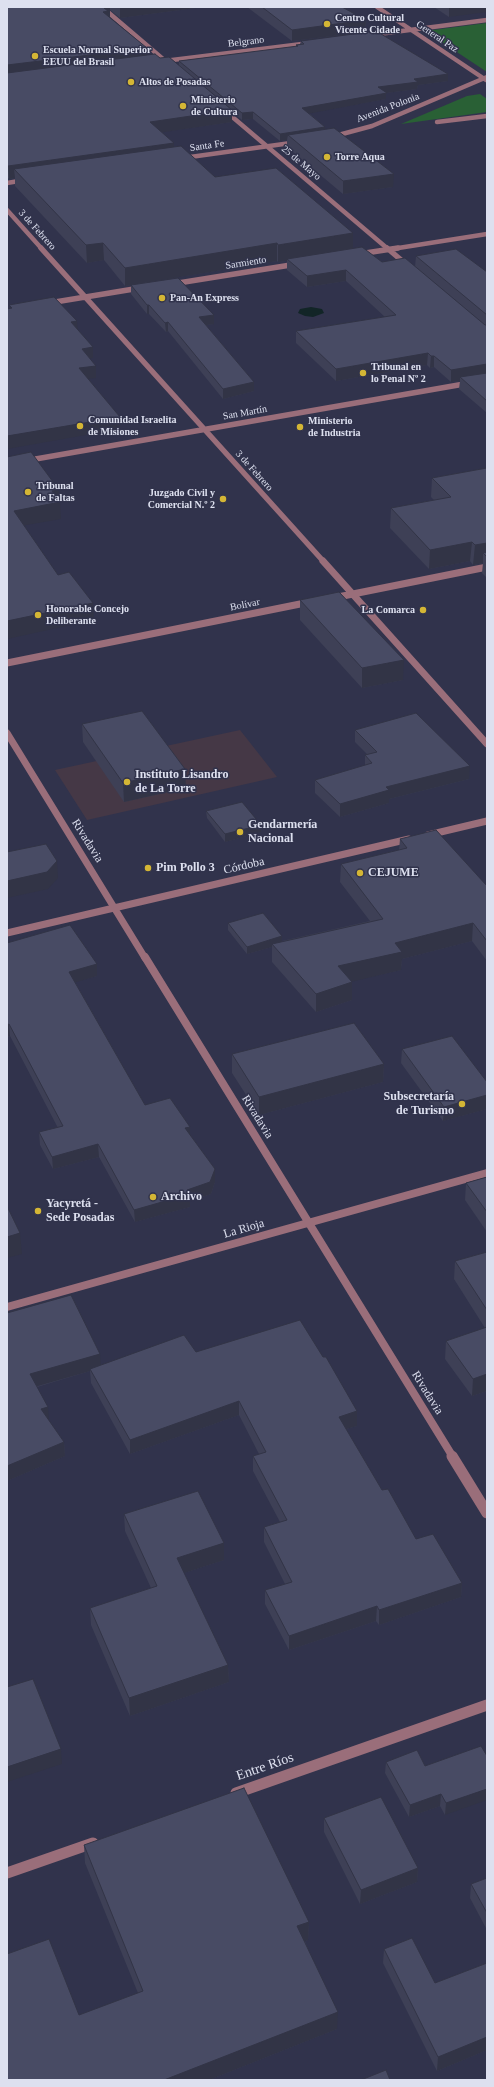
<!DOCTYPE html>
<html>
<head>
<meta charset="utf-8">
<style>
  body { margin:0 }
  #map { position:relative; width:494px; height:2087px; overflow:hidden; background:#31334c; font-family:Georgia,serif }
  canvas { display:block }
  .frame { position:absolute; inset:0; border:8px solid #dde0ef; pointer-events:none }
</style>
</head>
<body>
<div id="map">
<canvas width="494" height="2087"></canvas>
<div class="frame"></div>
</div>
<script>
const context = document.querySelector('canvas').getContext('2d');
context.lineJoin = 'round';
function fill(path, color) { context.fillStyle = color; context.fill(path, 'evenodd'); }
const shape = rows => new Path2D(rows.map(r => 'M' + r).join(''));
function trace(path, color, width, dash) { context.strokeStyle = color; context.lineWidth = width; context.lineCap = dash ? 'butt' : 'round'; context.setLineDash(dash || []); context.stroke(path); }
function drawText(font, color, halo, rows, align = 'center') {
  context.font = font + ' Georgia,serif'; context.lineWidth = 3; context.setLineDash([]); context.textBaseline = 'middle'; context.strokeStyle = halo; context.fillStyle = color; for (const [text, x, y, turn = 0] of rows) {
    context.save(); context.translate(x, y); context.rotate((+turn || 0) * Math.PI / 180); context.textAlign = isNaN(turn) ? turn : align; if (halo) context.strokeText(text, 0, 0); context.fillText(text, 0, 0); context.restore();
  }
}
const education = shape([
  [240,730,277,777,87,820,55,770]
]);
const green = shape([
  [487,23,487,72,425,31],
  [480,94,487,99,487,112,401,124,467,96]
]);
const water = shape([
  [311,307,322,309,324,313,313,317,305,316,298,313,300,309]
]);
const minorFar4 = shape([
  [102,7,170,65],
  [377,7,486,80],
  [371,35,487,20],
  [164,61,310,43],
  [223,109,388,249],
  [437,122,487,116],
  [331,137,372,126,487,77],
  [183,158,298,142],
  [7,183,25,180],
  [7,210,42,249],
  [392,249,487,234]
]);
const minorFar3 = shape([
  [41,248,324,562],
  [387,248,407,265],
  [359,254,398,248],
  [172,284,297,264],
  [49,303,140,288],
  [7,464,487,380]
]);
const minorFar2 = shape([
  [323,561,487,744],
  [333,598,487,567],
  [7,663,310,602],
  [7,733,145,958],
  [428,835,487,821],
  [7,933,409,839]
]);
const minorFar1 = shape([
  [145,957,453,1457],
  [7,1307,487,1173]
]);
const minor = shape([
  [452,1456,487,1513],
  [236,1793,487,1705],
  [7,1873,93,1843]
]);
const wall = shape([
  [7,7,203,7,120,18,110,10,110,18,147,55,160,58,179,66,179,61,296,47,296,45,300,44,301,41,448,74,448,81,418,85,417,89,386,93,386,99,309,113,325,127,325,129,393,187,343,194,287,147,287,140,280,141,253,119,242,120,232,112,232,122,162,132,174,147,215,177,353,233,353,248,382,262,415,267,416,256,487,272,487,413,459,389,460,381,451,382,434,367,430,368,427,365,336,381,296,343,296,331,385,317,346,281,307,287,287,270,287,261,278,262,277,261,148,282,214,315,214,324,206,325,254,382,254,391,223,399,168,331,166,332,149,314,147,314,131,294,131,285,125,286,104,260,87,263,15,186,15,178,9,179,7,177],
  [247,7,342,7,366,20,365,32,292,41],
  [434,7,487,7,449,17],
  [487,468,487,578,482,573,483,563,473,565,470,561,429,569,390,528,391,508,434,500,431,497,432,478],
  [300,600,403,680,362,688,300,620],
  [82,724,186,788,124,802,83,742],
  [355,730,469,779,389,799,389,803,340,817,315,793,315,780,365,766,365,755,367,754,355,742],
  [206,811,261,832,225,842,207,818],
  [400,839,487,886,487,961,472,941,402,959,401,970,352,981,352,1000,316,1012,272,962,272,947,247,954,228,930,228,923,282,936,282,941,370,921,340,882,341,864,399,850],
  [7,943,97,964,97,976,75,982,145,1105,190,1127,190,1135,215,1169,215,1182,211,1194,190,1201,190,1207,135,1222,99,1157,53,1169,40,1145,39,1132,58,1128,10,1036,7,1037],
  [402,1049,487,1082,487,1109,443,1121,401,1063],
  [232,1054,384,1064,383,1082,259,1115,232,1073],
  [487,1177,487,1232,465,1200,466,1183],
  [487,1252,487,1391,472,1396,445,1359,446,1341,485,1328,454,1279,455,1261],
  [7,1313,100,1365,196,1352,323,1357,357,1411,357,1426,346,1429,382,1490,416,1539,462,1583,461,1597,379,1625,376,1621,289,1650,265,1604,265,1590,285,1584,264,1542,264,1527,280,1522,253,1471,253,1456,259,1454,239,1415,130,1454,91,1383,90,1371,37,1387,49,1421,64,1442,65,1456,7,1481],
  [124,1514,224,1560,184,1573,228,1665,229,1682,130,1716,91,1625,90,1608,151,1588,125,1531],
  [481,1746,445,1815,440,1806,409,1817,385,1773,386,1762,425,1766],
  [324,1818,418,1868,417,1882,360,1904,324,1832],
  [84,1845,309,1922,308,1940,305,1941,337,2029,209,2080,7,2080,79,2015,138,1993,85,1863],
  [487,1878,487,1930,470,1898,471,1884],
  [384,1949,435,1983,487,1963,487,2050,437,2071,383,1963]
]);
const shadedWall = shape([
  [120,7,203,7,120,18],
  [449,7,487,7,487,12,449,17],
  [104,8,110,8,110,19,103,12],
  [366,20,365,32,292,41,292,30],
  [147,48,147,59,7,77,7,65],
  [448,74,448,81,418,85,417,89,386,93,386,99,302,115,302,108,378,87,414,79],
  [232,110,232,122,151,134,150,122],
  [253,112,253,119,242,120,242,113],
  [325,127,325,134,288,135,287,140,280,141,280,134],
  [174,143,174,156,14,169,15,178,9,179,8,166],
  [394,174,393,187,343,194,343,181],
  [353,233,353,251,287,259,287,261,278,262,278,245],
  [103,243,104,260,87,263,86,245],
  [277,243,277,261,125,286,125,268],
  [346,270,346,281,307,287,307,276],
  [147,305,149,305,149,314,147,314],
  [214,315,214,324,199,326,199,317],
  [77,321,78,333,71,322],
  [168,322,168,331,166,332,165,323],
  [93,347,93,358,82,360,82,349],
  [428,353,427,365,336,381,336,369],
  [431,356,434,356,434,367,430,368],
  [487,364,487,376,460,377,460,381,451,382,451,370],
  [96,366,96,378,80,380,79,368],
  [254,382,254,391,223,399,223,389],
  [120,417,120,429,7,449,7,436],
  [59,490,59,503,60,502,61,519,15,527,14,511,52,491],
  [472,542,470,561,429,569,430,550],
  [487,543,487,557,483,553,483,563,473,565,475,545],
  [93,603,94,620,7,639,7,621],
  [404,660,403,680,362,688,362,668],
  [470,766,469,779,389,799,389,803,340,817,340,804,386,787],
  [185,769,186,788,124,802,123,783],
  [261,825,261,832,225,842,225,834],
  [57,861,58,878,48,889,7,898,7,881],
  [473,923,472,941,402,959,401,970,338,985,338,966,395,943],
  [282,936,282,944,272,944,272,947,247,954,247,947],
  [97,964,97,976,70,984,69,972],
  [352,982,352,1000,316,1012,316,994],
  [9,1024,10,1036,7,1037,7,1025],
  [384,1064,383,1082,259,1115,259,1097],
  [487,1095,487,1109,443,1121,444,1107],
  [190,1127,190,1139,185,1128],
  [98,1144,99,1157,53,1169,52,1157],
  [215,1169,215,1182,211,1194,190,1201,190,1207,135,1222,134,1210,187,1190],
  [20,1233,22,1254,7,1258,7,1237],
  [100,1354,101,1368,90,1369,90,1371,31,1388,30,1374],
  [487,1374,487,1391,472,1396,473,1379],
  [239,1401,239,1415,130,1454,130,1440],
  [48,1407,49,1421,41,1409],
  [357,1411,357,1426,339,1431,339,1417],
  [64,1442,65,1456,7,1481,7,1466],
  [224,1543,224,1560,178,1575,177,1558],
  [462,1583,461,1597,379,1625,379,1610],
  [377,1606,376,1621,289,1650,289,1636],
  [228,1665,229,1682,130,1716,129,1698],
  [61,1749,62,1764,7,1782,7,1767],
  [487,1789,487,1800,445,1815,446,1803],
  [441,1794,440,1806,409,1817,410,1805],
  [418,1868,417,1882,360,1904,361,1890],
  [309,1922,308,1940,297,1944,297,1926],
  [338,2012,337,2029,209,2080,164,2080],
  [487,2037,487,2050,437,2071,438,2057]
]);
const building = shape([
  [7,7,109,7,110,8,104,8,108,11,103,12,147,48,7,65,7,7],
  [262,7,342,7,366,20,292,30,262,7],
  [376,31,448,74,414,79,418,82,378,87,387,93,302,108,325,127,280,134,253,112,242,113,179,61,298,46,296,45,304,44,301,41,376,31],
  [155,54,160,58,169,57,232,110,150,122,174,143,8,166,7,165,7,73,155,54],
  [334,128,394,174,343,181,288,135,334,128],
  [181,146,215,177,276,168,353,233,278,245,277,243,125,268,103,243,86,245,14,169,181,146],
  [362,247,382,262,405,258,485,325,487,325,487,364,451,370,434,356,431,356,428,353,336,369,296,331,396,315,346,270,307,276,287,259,362,247],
  [456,249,487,272,487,315,416,256,456,249],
  [178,278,214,315,199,317,254,382,223,389,168,322,165,323,149,305,147,305,131,285,178,278],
  [54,297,77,321,71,322,93,347,82,349,96,366,79,368,120,417,7,436,7,309,12,308,9,305,54,297],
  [487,373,487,401,460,377,487,373],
  [31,452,59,490,52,491,60,502,14,511,58,575,69,572,93,603,7,621,7,457,31,452],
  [487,468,487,543,475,545,472,542,430,550,391,508,451,497,432,478,487,468],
  [487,552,487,557,483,553,487,552],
  [339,592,404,660,362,668,300,600,339,592],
  [142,711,185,769,123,783,82,724,142,711],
  [416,713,470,766,386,787,389,790,340,804,315,780,372,763,365,755,377,752,355,730,416,713],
  [242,802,261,825,225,834,206,811,242,802],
  [436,830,487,886,487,941,473,923,395,943,402,952,338,966,352,982,316,994,272,944,383,919,341,864,407,848,400,839,436,830],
  [46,844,57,861,47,872,7,881,7,852,46,844],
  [263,913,282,936,247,947,228,923,263,913],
  [70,925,97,964,69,972,145,1105,170,1098,190,1127,185,1128,215,1169,210,1182,187,1190,190,1194,134,1210,98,1144,52,1157,39,1132,63,1126,9,1024,7,1025,7,943,70,925],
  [354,1023,384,1064,259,1097,232,1054,354,1023],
  [452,1036,487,1082,487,1095,444,1107,402,1049,452,1036],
  [487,1177,487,1212,466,1183,487,1177],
  [7,1206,20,1233,7,1237,7,1206],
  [487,1252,487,1310,455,1261,487,1252],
  [71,1295,100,1354,30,1374,48,1407,41,1409,64,1442,7,1466,7,1313,71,1295],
  [300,1320,323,1357,326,1357,357,1411,339,1417,382,1490,388,1489,416,1539,433,1534,462,1583,379,1610,377,1606,289,1636,265,1590,292,1582,264,1527,287,1520,253,1456,266,1452,239,1401,130,1440,90,1369,184,1335,196,1352,300,1320],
  [487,1327,487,1374,473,1379,446,1341,487,1327],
  [198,1491,224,1543,177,1558,228,1665,129,1698,90,1608,157,1586,124,1514,198,1491],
  [33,1679,61,1749,7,1767,7,1687,33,1679],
  [481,1746,487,1756,487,1789,446,1803,441,1794,410,1805,386,1762,417,1750,425,1766,481,1746],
  [244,1788,309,1922,297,1926,338,2012,164,2080,7,2080,7,1954,49,1939,79,2015,143,1991,84,1845,244,1788],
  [381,1797,418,1868,361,1890,324,1818,381,1797],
  [487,1878,487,1913,471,1884,487,1878],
  [412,1938,435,1983,487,1963,487,2037,438,2057,384,1949,412,1938],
  [386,2070,390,2080,361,2080,386,2070]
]);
const markers = [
  [327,24,4,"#d4b635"],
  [35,56,4,"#d4b635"],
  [131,82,4,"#d4b635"],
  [183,106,4,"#d4b635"],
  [327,157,4,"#d4b635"],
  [162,298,4,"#d4b635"],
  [363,373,4,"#d4b635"],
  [80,426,4,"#d4b635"],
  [300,427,4,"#d4b635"],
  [28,492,4,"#d4b635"],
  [223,499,4,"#d4b635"],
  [423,610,4,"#d4b635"],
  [38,615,4,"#d4b635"],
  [127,782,4,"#d4b635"],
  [240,832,4,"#d4b635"],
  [148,868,4,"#d4b635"],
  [360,873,4,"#d4b635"],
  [462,1104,4,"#d4b635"],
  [153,1197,4,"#d4b635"],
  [38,1211,4,"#d4b635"]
];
const farPoinames = [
  ["Centro Cultural",335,18],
  ["Vicente Cidade",335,30],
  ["Escuela Normal Superior",43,50],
  ["EEUU del Brasil",43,62],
  ["Altos de Posadas",139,82],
  ["Ministerio",191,100],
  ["de Cultura",191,112],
  ["Torre Aqua",335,157],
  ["Pan-An Express",170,298],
  ["Tribunal en",371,367],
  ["lo Penal Nº 2",371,379],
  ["Comunidad Israelita",88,420],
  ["de Misiones",88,432],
  ["Ministerio",308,421],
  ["de Industria",308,433],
  ["Tribunal",36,486],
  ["de Faltas",36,498],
  ["Juzgado Civil y",215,493,"right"],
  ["Comercial N.º 2",215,505,"right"],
  ["Honorable Concejo",46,609],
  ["Deliberante",46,621],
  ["La Comarca",415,610,"right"]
];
const farStreetnames = [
  ["General Paz",437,37,34],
  ["Belgrano",246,42,-7],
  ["Avenida Polonia",388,108,-21],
  ["Santa Fe",207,146,-8],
  ["25 de Mayo",301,163,40],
  ["3 de Febrero",37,230,48],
  ["Sarmiento",246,263,-9],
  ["San Martín",245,413,-10],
  ["3 de Febrero",254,471,48],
  ["Bolívar",245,605,-11]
];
const poiNames = [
  ["Instituto Lisandro",135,775],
  ["de La Torre",135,789],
  ["Gendarmería",248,825],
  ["Nacional",248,839],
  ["Pim Pollo 3",156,868],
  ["CEJUME",368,873],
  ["Subsecretaría",454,1097,"right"],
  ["de Turismo",454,1111,"right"],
  ["Archivo",161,1197],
  ["Yacyretá -",46,1204],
  ["Sede Posadas",46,1218]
];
const streetNames = [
  ["Rivadavia",87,841,58],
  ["Córdoba",244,866,-13],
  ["Rivadavia",257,1117,58],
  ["La Rioja",244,1229,-16],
  ["Rivadavia",427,1393,58]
];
const nearStreetnames = [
  ["Entre Ríos",265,1767,-19]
];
fill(education, '#453846');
fill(green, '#296035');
fill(water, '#122527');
trace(minorFar4, '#9a6e7a', 4.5);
trace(minorFar3, '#9a6e7a', 5.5);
trace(minorFar2, '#9a6e7a', 7);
trace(minorFar1, '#9a6e7a', 8);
trace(minor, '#9a6e7a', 11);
fill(wall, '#3e4056');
fill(shadedWall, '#323446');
fill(building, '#484b64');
trace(building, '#323446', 1);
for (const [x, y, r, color] of markers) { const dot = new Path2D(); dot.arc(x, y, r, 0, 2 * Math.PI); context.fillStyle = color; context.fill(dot); trace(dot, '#31334c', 1.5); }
drawText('bold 10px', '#dde0ef', '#31334c', farPoinames, 'left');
drawText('10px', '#dde0ef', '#31334c', farStreetnames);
drawText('bold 12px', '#dde0ef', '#31334c', poiNames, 'left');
drawText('12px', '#dde0ef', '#31334c', streetNames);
drawText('14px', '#dde0ef', '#31334c', nearStreetnames);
</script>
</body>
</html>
